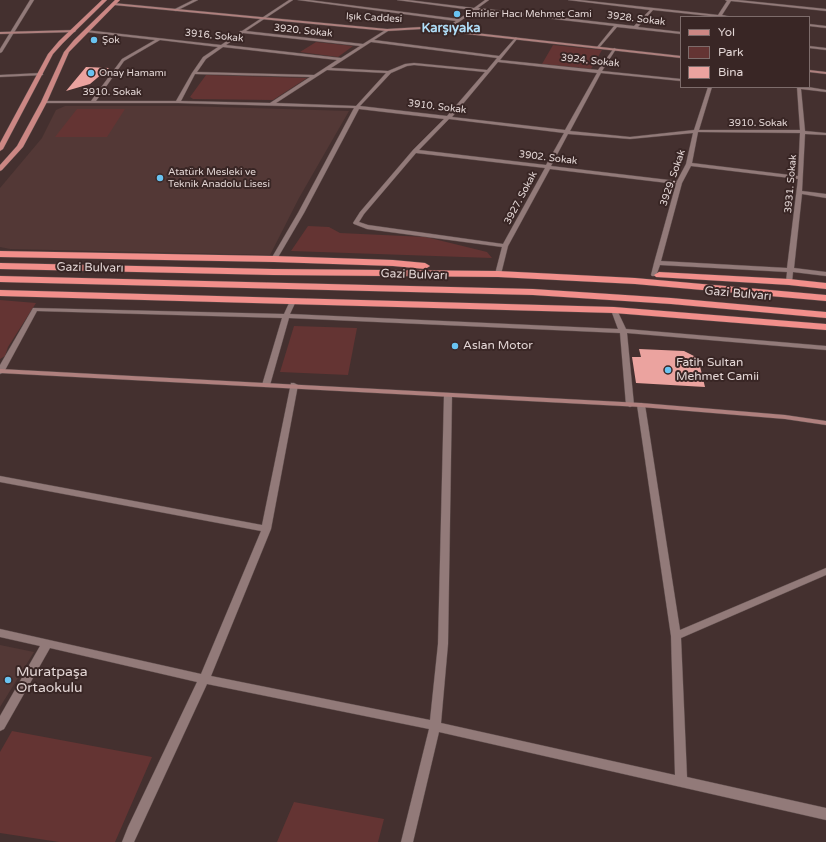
<!DOCTYPE html>
<html>
<head>
<meta charset="utf-8">
<style>
  body { margin:0 }
  #map { position:relative; width:826px; height:842px; overflow:hidden; background:#44302f; font-family:"Varela Round",sans-serif }
  canvas { display:block }
  .legend { position:absolute; left:680px; top:16px; width:130px; height:72px; box-sizing:border-box; background:#392625; border:1px solid #7d6c6b; margin:0; padding:5px 7px; list-style:none; font-size:12px; color:#e3d6d5 }
  .legend li { display:flex; align-items:center; gap:8px; height:20px }
  .legend b { width:20px; border:1px solid #7d6c6b }
</style>
</head>
<body>
<div id="map">
<canvas width="826" height="842"></canvas>
<ul class="legend">
<li><b style="height:5px;background:#cc8784"></b>Yol</li>
<li><b style="height:11px;background:#643433"></b>Park</li>
<li><b style="height:11px;background:#eba39f"></b>Bina</li>
</ul>
</div>
<script>
const context = document.querySelector('canvas').getContext('2d');
context.lineJoin = 'round';
function fill(path, color) { context.fillStyle = color; context.fill(path, 'evenodd'); }
const shape = rows => new Path2D(rows.map(r => 'M' + r).join(''));
function trace(path, color, width, dash) { context.strokeStyle = color; context.lineWidth = width; context.lineCap = dash ? 'butt' : 'round'; context.setLineDash(dash || []); context.stroke(path); }
function drawText(font, color, halo, rows, align = 'center') {
  context.font = font + ' "Varela Round",sans-serif'; context.lineWidth = 4; context.setLineDash([]); context.textBaseline = 'middle'; context.strokeStyle = halo; context.fillStyle = color; for (const [text, x, y, turn = 0] of rows) {
    context.save(); context.translate(x, y); context.rotate((+turn || 0) * Math.PI / 180); context.textAlign = isNaN(turn) ? turn : align; if (halo) context.strokeText(text, 0, 0); context.fillText(text, 0, 0); context.restore();
  }
}
const built = shape([
  [65,106,186,106,349,111,299,198,270,255,10,249,0,247,0,188,42,138,56,110],
  [0,645,34,652,0,707]
]);
const green = shape([
  [316,42,353,46,338,57,300,52],
  [553,45,602,50,591,69,542,64],
  [206,75,307,78,273,100,193,99,190,97],
  [77,109,125,109,107,137,55,137],
  [308,226,329,227,340,233,426,237,487,252,492,258,291,251],
  [0,300,36,303,8,347,5,356,0,359],
  [294,326,357,328,348,375,280,372],
  [12,731,152,757,115,842,59,842,0,833,0,752],
  [294,802,384,819,378,842,277,842]
]);
const building = shape([
  [86,67,109,68,90,84,66,91],
  [639,349,684,351,698,358,705,387,636,383,632,357,641,357]
]);
const street = shape([
  [30,0,34,0,2,52,0,53,0,49,30,0],
  [193,0,198,0,176,11,173,10,193,0],
  [289,0,293,0,246,31,363,44,387,29,388,31,374,40,499,56,516,37,517,39,500,60,598,70,614,48,616,49,602,71,681,79,681,81,601,73,570,131,630,137,694,130,708,87,712,87,699,130,800,130,797,87,808,87,826,90,826,92,801,89,805,131,826,133,826,135,805,134,802,191,826,194,826,198,802,194,794,268,826,272,826,276,793,272,792,282,789,284,786,282,787,272,660,265,656,276,652,276,651,275,654,263,676,184,550,169,508,246,501,274,500,275,496,275,495,274,502,247,367,229,354,224,353,223,360,212,413,150,444,119,359,109,304,213,277,259,274,261,271,259,298,213,354,108,178,103,44,103,42,102,44,101,91,101,122,59,155,40,86,32,85,30,221,45,239,33,240,31,242,31,289,0],
  [243,33,360,46,341,58,226,45,243,33],
  [160,40,218,47,203,57,192,73,176,101,96,101,124,61,160,40],
  [371,42,497,58,487,70,414,63,405,64,388,71,331,68,371,42],
  [223,47,337,60,314,75,197,72,206,59,223,47],
  [498,62,597,73,565,130,452,117,498,62],
  [414,65,485,72,447,116,360,106,391,73,407,66,414,65],
  [327,70,386,73,356,106,276,103,327,70],
  [195,74,310,77,270,103,181,101,195,74],
  [449,119,564,133,546,165,419,150,449,119],
  [698,132,800,133,798,176,692,163,698,132],
  [693,133,686,164,677,181,551,166,568,134,630,139,693,133],
  [416,153,545,168,503,244,368,225,359,222,364,214,416,153],
  [691,166,798,179,787,268,661,261,682,183,691,166],
  [298,0,309,0,459,19,472,10,397,0,408,0,474,8,485,0,489,0,478,8,634,26,650,10,568,0,580,0,718,15,727,1,725,0,738,0,826,9,826,11,731,1,722,15,732,17,719,17,653,10,638,27,681,32,681,34,617,27,599,48,597,47,614,26,476,10,446,31,445,29,456,21,298,0],
  [809,24,826,26,826,28,809,26,809,24],
  [809,46,826,48,826,50,809,48,809,46],
  [41,73,43,74,43,75,0,77,0,75,41,73],
  [293,299,296,301,290,314,618,329,611,310,614,308,617,310,626,329,826,346,826,350,627,333,634,405,630,407,626,405,620,333,289,318,270,385,266,387,262,385,282,318,37,311,4,372,0,374,0,365,33,308,284,314,290,301,293,299],
  [291,383,294,383,298,385,271,529,211,676,430,720,438,644,444,395,448,393,452,395,448,644,441,723,675,775,671,636,637,405,641,403,645,405,680,630,826,568,826,575,681,638,687,777,826,808,826,820,439,732,413,842,401,842,429,729,207,684,134,842,122,842,128,827,197,682,50,648,4,729,0,731,0,716,40,646,0,637,0,629,201,674,261,531,0,482,0,476,262,525,291,383]
]);
const secondary = shape([
  [113,3,387,29,422,27,681,56,681,58,422,29,387,31,114,5,113,3],
  [76,30,75,32,0,34,0,32,76,30],
  [809,70,826,72,826,74,809,72,809,70],
  [0,369,641,403,785,415,826,421,826,425,785,419,641,407,0,373,0,369]
]);
const primary = shape([
  [102,0,107,0,63,43,53,54,3,149,0,151,0,143,48,54,59,41,102,0],
  [115,0,120,0,69,52,47,102,23,147,2,170,0,171,0,165,17,146,41,102,64,52,74,40,115,0]
]);
const highway = shape([
  [0,251,274,256,393,260,425,263,430,266,425,269,393,266,274,262,0,257,0,251],
  [0,263,273,269,498,271,635,278,826,295,826,301,635,284,498,277,273,275,0,269,0,263],
  [659,272,789,279,826,283,826,289,789,285,656,277,654,275,659,272],
  [0,276,533,289,671,298,826,312,826,318,671,304,533,295,0,282,0,276],
  [0,290,614,307,826,324,826,330,614,313,0,296,0,290]
]);
const markers = [
  [457,14,4,"#69c3f1"],
  [94,40,4,"#69c3f1"],
  [91,73,4,"#69c3f1"],
  [160,178,4,"#69c3f1"],
  [455,346,4,"#69c3f1"],
  [668,370,4,"#69c3f1"],
  [8,680,4,"#69c3f1"]
];
const farPoinames = [
  ["Emirler Hacı Mehmet Cami",465,14],
  ["Şok",102,40],
  ["Onay Hamamı",99,73],
  ["Atatürk Mesleki ve",168,172],
  ["Teknik Anadolu Lisesi",168,184]
];
const farStreetnames = [
  ["Işık Caddesi",374,18,3],
  ["3928. Sokak",636,19,7],
  ["3920. Sokak",303,31,6],
  ["3916. Sokak",214,36,6],
  ["3924. Sokak",590,61,6],
  ["3910. Sokak",112,92],
  ["3910. Sokak",437,107,7],
  ["3910. Sokak",758,123],
  ["3902. Sokak",548,158,7],
  ["3929. Sokak",673,178,-71],
  ["3931. Sokak",791,184,-85],
  ["3927. Sokak",521,198,-62]
];
const streetNames = [
  ["Gazi Bulvarı",90,268,1],
  ["Gazi Bulvarı",414,275,2],
  ["Gazi Bulvarı",738,294,5]
];
const poiNames = [
  ["Aslan Motor",463,346],
  ["Fatih Sultan",676,363],
  ["Mehmet Camii",676,377]
];
const farDistrictnames = [
  ["Karşıyaka",451,29]
];
const nearPoinames = [
  ["Muratpaşa",16,672],
  ["Ortaokulu",16,688]
];
fill(built, '#533836');
fill(green, '#643433');
fill(building, '#eba39f');
trace(street, '#5e4d4c', 1);
trace(secondary, '#5e4d4c', 1);
trace(primary, '#5e4d4c', 1);
trace(highway, '#5e4d4c', 1);
fill(street, '#927a79');
fill(secondary, '#af807e');
fill(primary, '#cc8784');
fill(highway, '#f28f8b');
for (const [x, y, r, color] of markers) { const dot = new Path2D(); dot.arc(x, y, r, 0, 2 * Math.PI); context.fillStyle = color; context.fill(dot); trace(dot, '#392625', 1.5); }
drawText('10px', '#e3d6d5', '#392625', farPoinames, 'left');
drawText('10px', '#e3d6d5', '#392625', farStreetnames);
drawText('12px', '#e3d6d5', '#392625', streetNames);
drawText('12px', '#e3d6d5', '#392625', poiNames, 'left');
drawText('bold 13px', '#b0def8', '#392625', farDistrictnames);
drawText('14px', '#e3d6d5', '#392625', nearPoinames, 'left');
</script>
</body>
</html>
